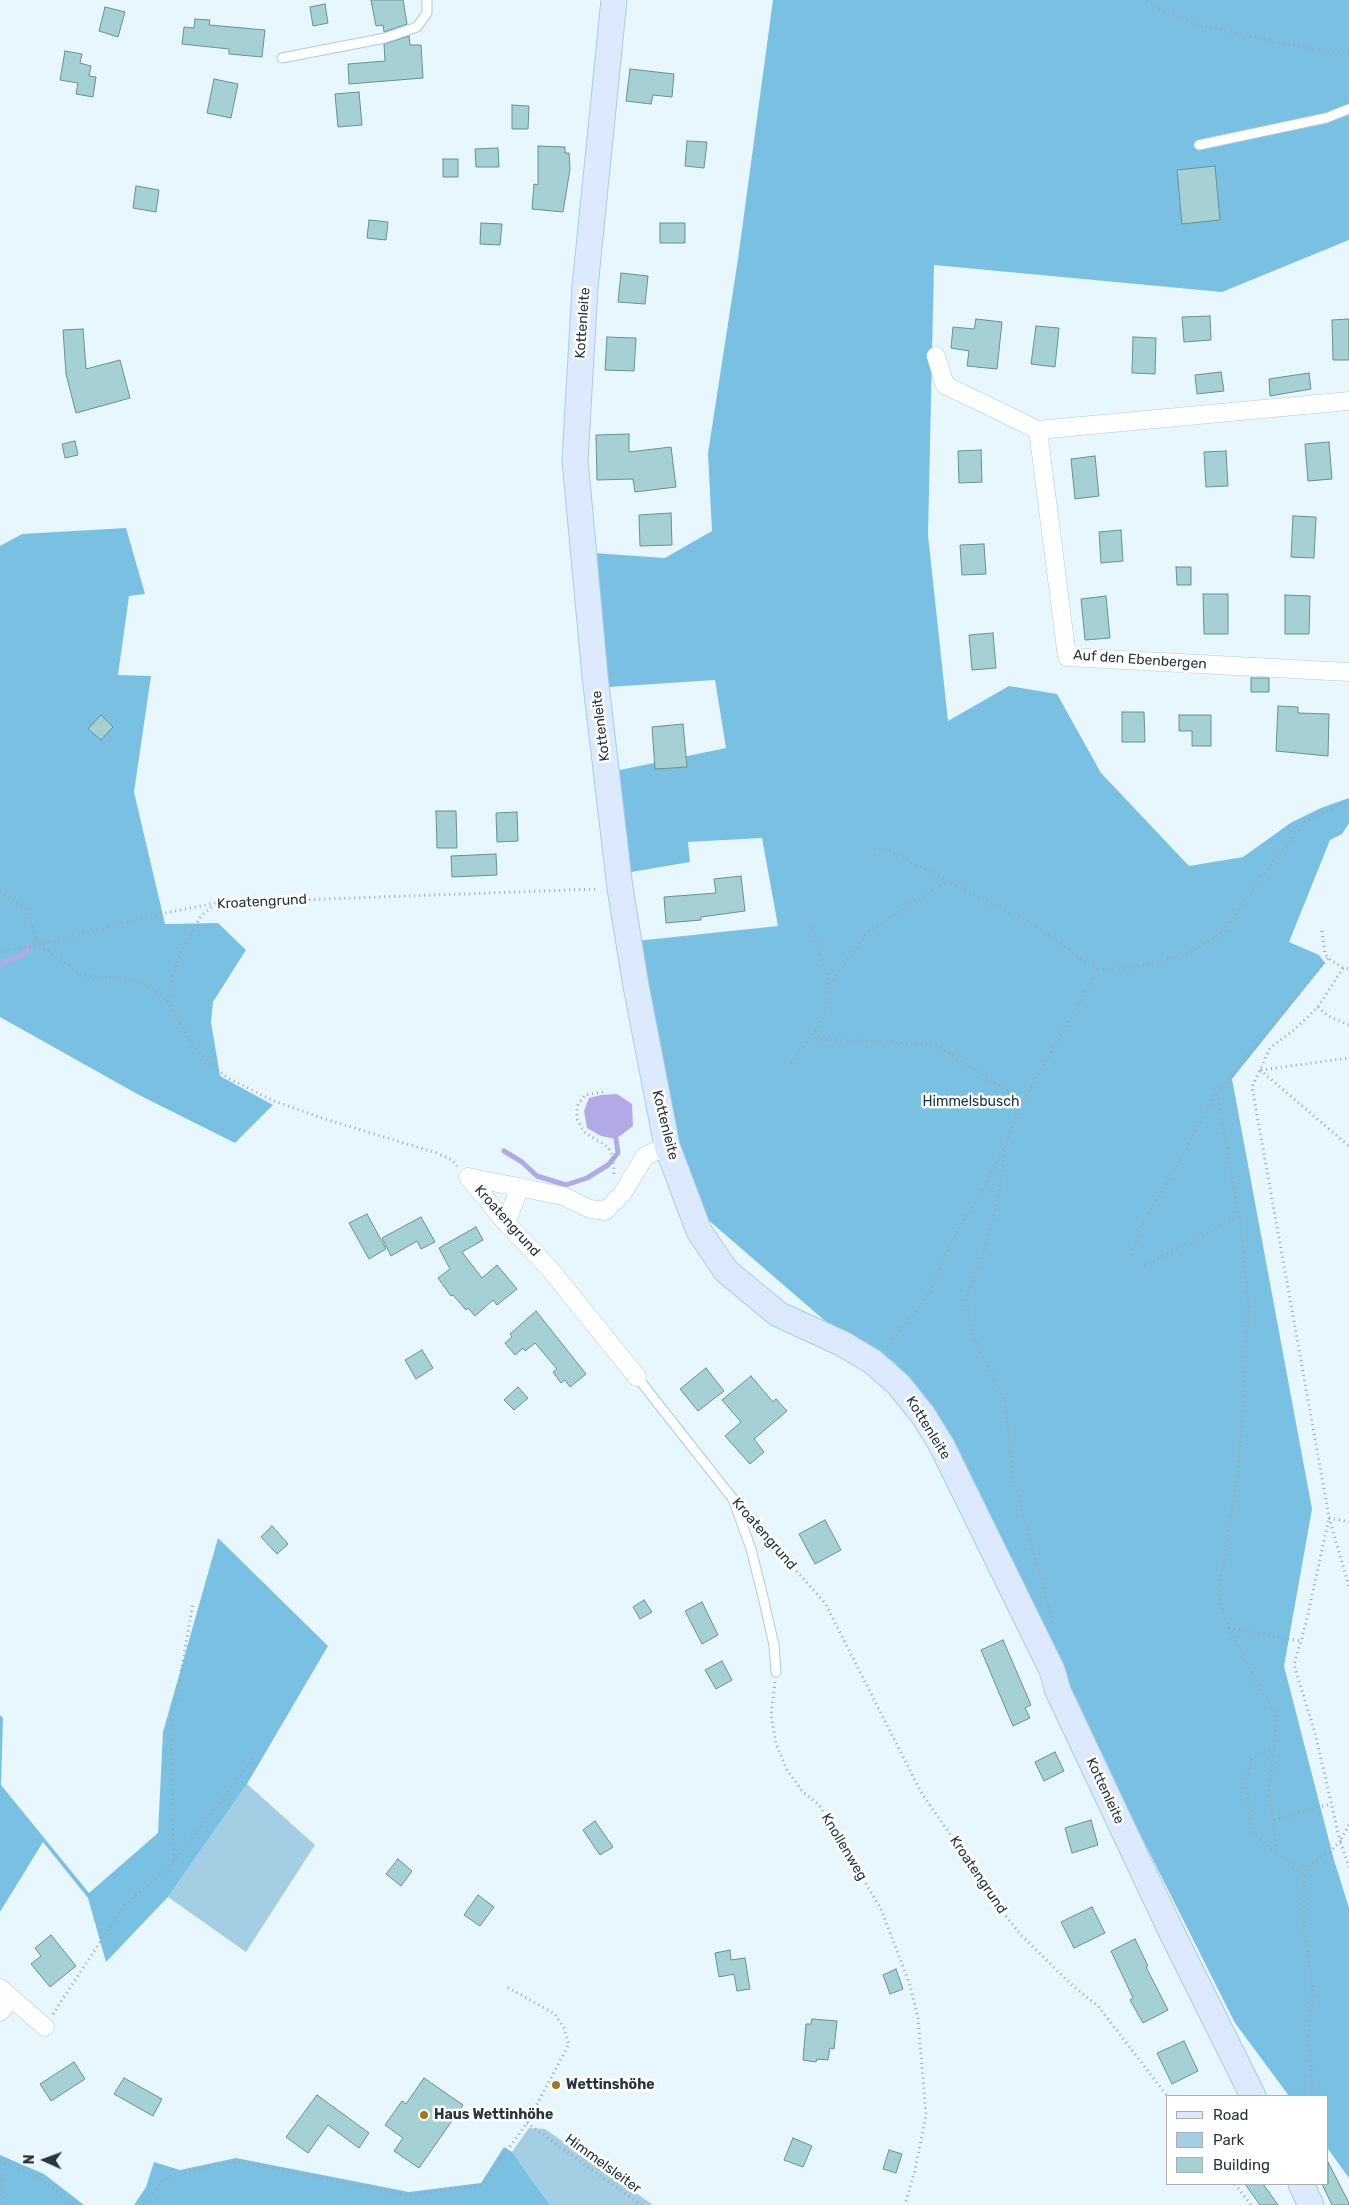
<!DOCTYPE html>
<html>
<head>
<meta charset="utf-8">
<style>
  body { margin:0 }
  #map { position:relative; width:1349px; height:2205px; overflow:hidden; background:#e8f7fe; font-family:Rubik,sans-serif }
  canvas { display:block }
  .legend { position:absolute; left:1166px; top:2095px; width:162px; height:90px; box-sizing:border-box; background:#fff; border:1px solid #a9aeb1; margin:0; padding:6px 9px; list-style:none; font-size:15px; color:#27353d }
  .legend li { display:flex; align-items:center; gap:10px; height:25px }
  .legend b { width:25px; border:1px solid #a9aeb1 }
  .north { position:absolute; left:20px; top:2135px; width:50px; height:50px; -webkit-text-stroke:4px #fff; paint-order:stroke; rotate:272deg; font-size:14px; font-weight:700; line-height:20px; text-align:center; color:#27353d }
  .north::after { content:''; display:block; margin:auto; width:18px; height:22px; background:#27353d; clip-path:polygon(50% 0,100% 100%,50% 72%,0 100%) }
</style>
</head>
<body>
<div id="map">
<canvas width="1349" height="2205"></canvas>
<ul class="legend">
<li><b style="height:6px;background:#ddeafe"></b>Road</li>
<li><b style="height:14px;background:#a3cee4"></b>Park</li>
<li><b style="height:14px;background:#a6d1d4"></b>Building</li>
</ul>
<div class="north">N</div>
</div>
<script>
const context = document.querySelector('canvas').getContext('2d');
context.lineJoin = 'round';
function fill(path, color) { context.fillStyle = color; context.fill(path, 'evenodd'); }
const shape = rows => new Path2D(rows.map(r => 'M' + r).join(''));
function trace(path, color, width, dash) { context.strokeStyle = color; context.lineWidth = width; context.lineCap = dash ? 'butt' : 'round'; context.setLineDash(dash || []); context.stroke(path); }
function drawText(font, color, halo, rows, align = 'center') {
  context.font = font + ' Rubik,sans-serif'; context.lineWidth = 5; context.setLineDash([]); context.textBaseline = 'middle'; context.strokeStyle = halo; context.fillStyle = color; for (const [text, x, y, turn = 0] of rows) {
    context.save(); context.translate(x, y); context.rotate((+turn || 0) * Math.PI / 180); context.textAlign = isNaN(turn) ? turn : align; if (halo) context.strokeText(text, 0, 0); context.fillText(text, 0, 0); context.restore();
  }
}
const green = shape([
  [247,1784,315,1845,246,1952,168,1897],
  [529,2128,545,2129,653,2205,550,2205,512,2152]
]);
const forest = shape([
  [773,0,1349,0,1349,240,1222,292,934,265,928,535,948,721,1009,686,1057,694,1101,773,1189,866,1243,857,1292,822,1321,808,1349,798,1349,823,1342,834,1330,840,1289,942,1319,955,1325,963,1232,1079,1312,1509,1284,1666,1334,1860,1349,1908,1349,2178,1328,2149,1328,2096,1289,2096,1235,2023,1047,1649,935,1417,894,1362,824,1320,699,1212,642,1019,636,941,778,926,762,838,688,842,690,862,620,874,615,771,726,748,715,680,609,687,594,553,665,558,712,531,708,453,738,259],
  [126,528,145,594,129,596,118,675,151,676,134,792,165,924,218,923,246,950,213,1002,211,1022,220,1076,273,1105,235,1143,139,1095,0,1017,0,546,22,534],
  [218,1538,328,1646,247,1784,168,1897,106,1962,88,1898,43,1842,0,1912,0,1715,3,1718,1,1785,89,1893,158,1833,163,1732],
  [504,2147,512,2152,550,2205,134,2205,146,2187,154,2162,180,2170,236,2158,409,2192,481,2183],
  [0,2155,44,2174,84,2205,0,2205]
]);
const water = shape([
  [617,1094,632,1104,633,1126,616,1139,601,1136,587,1128,584,1111,589,1098,601,1095]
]);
const stream = shape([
  [0,964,24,954,30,946],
  [504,1151,522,1162,537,1176,566,1185,587,1178,608,1165,618,1153,616,1139]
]);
const building = shape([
  [371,0,403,0,407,24,384,32,383,25,376,26,371,0],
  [325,4,328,23,313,26,310,7,325,4],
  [105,7,125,12,118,37,99,31,105,7],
  [195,19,210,20,209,25,265,30,262,57,229,54,229,49,182,44,184,27,194,28,195,19],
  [409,36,410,45,421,45,423,78,349,84,348,64,385,61,384,44,409,36],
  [65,51,82,54,80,63,91,66,89,76,96,77,93,97,76,94,78,83,60,80,65,51],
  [630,69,674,74,672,97,653,95,651,104,626,101,630,69],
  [214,79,238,84,231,118,207,113,214,79],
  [359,92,362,125,338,127,335,94,359,92],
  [512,105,529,106,528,129,512,129,512,105],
  [687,141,707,142,704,168,685,166,687,141],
  [538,146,565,147,565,153,569,153,570,169,563,212,532,209,534,184,538,185,538,146],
  [498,148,499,167,476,167,475,149,498,148],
  [443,159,458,159,458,177,443,177,443,159],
  [1215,166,1220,220,1182,224,1177,170,1215,166],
  [136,186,159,190,156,212,133,208,136,186],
  [369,220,388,222,386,240,367,238,369,220],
  [481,223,502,224,500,245,480,244,481,223],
  [660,223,685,223,685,243,660,243,660,223],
  [621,273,648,276,645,304,618,302,621,273],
  [1210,316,1211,340,1184,342,1182,317,1210,316],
  [976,319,1002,322,997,369,967,366,969,351,951,348,953,327,974,329,976,319],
  [1349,319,1349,360,1333,360,1332,320,1349,319],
  [1036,326,1059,328,1055,367,1031,364,1036,326],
  [83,329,86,369,120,360,130,398,76,413,66,374,63,330,83,329],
  [607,337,636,338,634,371,605,370,607,337],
  [1133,337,1156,338,1155,374,1132,373,1133,337],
  [1221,372,1224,391,1197,394,1195,375,1221,372],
  [1309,373,1311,389,1270,396,1269,379,1309,373],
  [629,434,629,452,671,447,676,487,635,492,633,479,597,480,596,435,629,434],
  [75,441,78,455,65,458,62,444,75,441],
  [1329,442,1332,479,1308,481,1305,444,1329,442],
  [981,450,982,482,959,483,958,451,981,450],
  [1226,451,1228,486,1206,487,1204,452,1226,451],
  [1095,456,1099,496,1075,499,1071,459,1095,456],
  [671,513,672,545,640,546,639,515,671,513],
  [1293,516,1316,517,1314,558,1291,557,1293,516],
  [1121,530,1123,561,1101,563,1099,532,1121,530],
  [984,544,986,574,962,575,960,545,984,544],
  [1176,567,1191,567,1191,585,1177,585,1176,567],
  [1203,594,1228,594,1228,634,1204,634,1203,594],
  [1285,595,1310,596,1309,634,1285,634,1285,595],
  [1106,596,1110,638,1085,640,1081,599,1106,596],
  [993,633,996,668,972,670,969,635,993,633],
  [1251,678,1269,678,1269,692,1251,692,1251,678],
  [1278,706,1298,707,1298,713,1329,714,1328,756,1276,751,1278,706],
  [1122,712,1144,712,1145,742,1122,742,1122,712],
  [101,715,113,727,101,740,88,729,101,715],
  [1179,715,1211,715,1211,746,1192,746,1192,731,1179,731,1179,715],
  [683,724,687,767,655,769,652,727,683,724],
  [436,811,456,811,457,848,437,848,436,811],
  [517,812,518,841,497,842,496,813,517,812],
  [496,854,497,875,452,877,451,856,496,854],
  [741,876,745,911,701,917,701,920,666,923,664,897,716,893,714,879,741,876],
  [367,1214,386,1249,369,1259,349,1223,367,1214],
  [421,1217,435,1242,421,1249,417,1241,391,1256,382,1238,421,1217],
  [476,1227,483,1240,462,1252,482,1278,497,1265,517,1289,497,1305,493,1300,475,1316,468,1308,466,1310,453,1295,451,1296,438,1278,450,1269,439,1248,476,1227],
  [536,1311,586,1374,570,1387,565,1380,561,1383,553,1372,557,1369,535,1343,525,1351,523,1348,515,1355,505,1343,512,1337,510,1334,536,1311],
  [422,1350,433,1368,416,1379,405,1360,422,1350],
  [706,1368,724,1391,698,1411,680,1389,706,1368],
  [751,1376,773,1402,776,1399,787,1411,754,1439,764,1452,750,1464,725,1436,741,1422,722,1400,751,1376],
  [518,1387,528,1398,514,1410,504,1400,518,1387],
  [825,1520,841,1550,815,1564,799,1534,825,1520],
  [272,1526,288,1544,277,1554,261,1537,272,1526],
  [644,1600,652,1612,640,1619,633,1607,644,1600],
  [702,1602,718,1635,702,1644,685,1611,702,1602],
  [1003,1640,1031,1705,1025,1708,1030,1718,1013,1726,981,1650,1003,1640],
  [722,1661,732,1680,716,1689,705,1670,722,1661],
  [1055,1752,1064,1771,1044,1781,1035,1762,1055,1752],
  [1091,1820,1098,1845,1072,1853,1065,1828,1091,1820],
  [595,1821,613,1847,600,1855,583,1830,595,1821],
  [398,1859,412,1871,401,1886,386,1874,398,1859],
  [478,1895,494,1907,480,1926,464,1915,478,1895],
  [1092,1907,1105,1933,1074,1948,1061,1922,1092,1907],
  [51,1935,76,1966,50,1987,31,1964,41,1956,35,1948,51,1935],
  [1135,1939,1148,1966,1146,1967,1168,2010,1143,2023,1130,2000,1133,1998,1111,1951,1135,1939],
  [730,1950,731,1960,745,1958,750,1989,737,1991,734,1974,719,1977,715,1953,730,1950],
  [896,1969,903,1989,890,1994,883,1975,896,1969],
  [812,2019,837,2021,834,2049,830,2048,828,2060,817,2059,816,2062,803,2060,806,2024,811,2024,812,2019],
  [1184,2041,1198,2071,1172,2084,1157,2053,1184,2041],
  [74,2062,85,2079,51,2101,40,2084,74,2062],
  [124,2078,162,2099,153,2116,114,2094,124,2078],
  [424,2078,463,2105,419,2168,394,2151,403,2138,385,2125,402,2101,406,2104,424,2078],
  [317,2095,369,2133,359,2148,328,2125,308,2153,286,2137,317,2095],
  [793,2138,812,2146,803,2167,784,2160,793,2138],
  [889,2150,902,2154,896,2173,883,2169,889,2150],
  [1328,2162,1349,2203,1349,2205,1332,2205,1322,2184,1328,2184,1328,2162],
  [1245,2184,1263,2184,1278,2205,1260,2205,1245,2184]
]);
const path = shape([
  [1147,0,1162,11,1191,23,1286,44,1332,52,1349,52],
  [874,849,889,851,1037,927,1098,970],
  [0,892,25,908,39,945,84,976,128,978,151,987,168,1001,192,1044,211,1065,228,1078,274,1101,325,1119,437,1153,452,1160,457,1166],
  [811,926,830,984],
  [1322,931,1325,954,1328,958,1343,968,1349,969],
  [0,952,39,945,146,917,215,903,599,889],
  [1343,968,1318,1007,1294,1030,1270,1048,1252,1087,1329,1517,1349,1587],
  [168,1001,172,977,181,951,201,916,214,905],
  [1318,1007,1328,1016,1349,1025],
  [811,1039,935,1044,1023,1101],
  [791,1063,823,1019,830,984,867,933,908,905,946,882],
  [1260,1070,1349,1146],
  [1261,1070,1349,1058],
  [603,1092,585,1095,577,1106,577,1119,584,1132,608,1147,613,1156,614,1175],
  [1131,1255,1141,1226,1171,1177,1216,1093],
  [1145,1266,1239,1216],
  [887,1347,930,1293,951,1242,985,1186,1004,1147],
  [1329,1518,1349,1522],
  [757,1526,825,1603,922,1794,954,1840,990,1896,1021,1935,1073,1986,1098,2006,1168,2097],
  [1053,1622,1014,1481,1005,1402,971,1332,966,1298,989,1235,998,1197,1006,1142,1023,1101,1098,970,1134,967,1187,954,1225,931,1263,874,1307,820,1349,801],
  [1229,1628,1301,1641],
  [775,1682,771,1714,776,1744,787,1770,803,1792,819,1805,881,1909,910,1985,918,2018,926,2115,915,2170,905,2205],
  [1274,1748,1252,1758,1246,1784,1251,1831,1277,1854],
  [1274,1820,1331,1804],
  [1349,1825,1340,1841,1349,1867],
  [174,1860,171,1731,193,1602],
  [1304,1875,1309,1865,1332,1850,1340,1841,1315,1733,1294,1665,1306,1623,1329,1518],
  [53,2014,123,1907,174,1861,254,1758],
  [1311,2096,1312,2083,1309,2033,1313,1986,1304,1932,1304,1875,1277,1854,1269,1793,1277,1717,1257,1683,1229,1628,1218,1596,1238,1474,1249,1307,1239,1216,1217,1093,1328,958],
  [527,2123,641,2205],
  [0,2160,40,2178,74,2205],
  [1235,2184,1251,2205],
  [0,2205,4,2161],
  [143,2205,159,2184,170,2176,226,2163,242,2162,408,2195,482,2185,527,2123,569,2044,564,2028,555,2014,505,1986]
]);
const lane = shape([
  [282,58,385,38,417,27,427,13,427,0],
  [1199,145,1326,118,1349,109],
  [637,1377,733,1499,751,1549,763,1597,774,1645,776,1672]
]);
const street = shape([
  [936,356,945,385,1038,430,1349,401],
  [1038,430,1067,657,1349,672],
  [506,1223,520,1187],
  [637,1377,549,1268,506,1223,468,1177,563,1196,590,1209,605,1211,622,1194,645,1156,667,1146],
  [0,1988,45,2027],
  [0,2012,12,1998]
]);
const secondary = shape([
  [614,0,585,287,575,460,595,676,620,888,636,986,667,1146,699,1231,726,1271,778,1314,843,1344,873,1362,899,1385,923,1415,942,1446,1052,1670,1058,1691,1172,1933,1253,2096],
  [1301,2184,1311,2205]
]);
const markers = [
  [556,2085,5,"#9d7824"],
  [424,2115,5,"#9d7824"]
];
const streetNames = [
  ["Kottenleite",583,323,-86],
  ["Auf den Ebenbergen",1140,660,4],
  ["Kottenleite",601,726,-97],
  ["Kroatengrund",262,902,-3],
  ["Kottenleite",665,1125,76],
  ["Kroatengrund",507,1221,48],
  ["Kottenleite",928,1428,58],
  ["Kroatengrund",764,1534,49],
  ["Kottenleite",1105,1791,65],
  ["Knollenweg",844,1847,59],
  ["Kroatengrund",978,1875,56],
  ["Himmelsleiter",603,2164,36]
];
const parkNames = [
  ["Himmelsbusch",971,1102]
];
const poiNames = [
  ["Wettinshöhe",566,2085],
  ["Haus Wettinhöhe",434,2115]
];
fill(green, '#a3cee4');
fill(forest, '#7ac0e3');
fill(water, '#b1aae6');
trace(stream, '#b1aae6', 5);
fill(building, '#a6d1d4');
trace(building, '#679194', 1);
trace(lane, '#a9cddf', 11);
trace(street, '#a9cddf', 19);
trace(secondary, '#a9cddf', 27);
trace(path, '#9aa8b0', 3, [1, 4]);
trace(lane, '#fff', 9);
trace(street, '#fff', 18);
trace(secondary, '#ddeafe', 25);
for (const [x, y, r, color] of markers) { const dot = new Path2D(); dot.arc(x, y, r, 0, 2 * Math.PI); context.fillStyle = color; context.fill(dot); trace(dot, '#fff', 2); }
drawText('14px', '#27353d', '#fff', streetNames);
drawText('14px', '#113241', '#fff', parkNames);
drawText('bold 14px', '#27353d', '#fff', poiNames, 'left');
</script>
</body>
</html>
